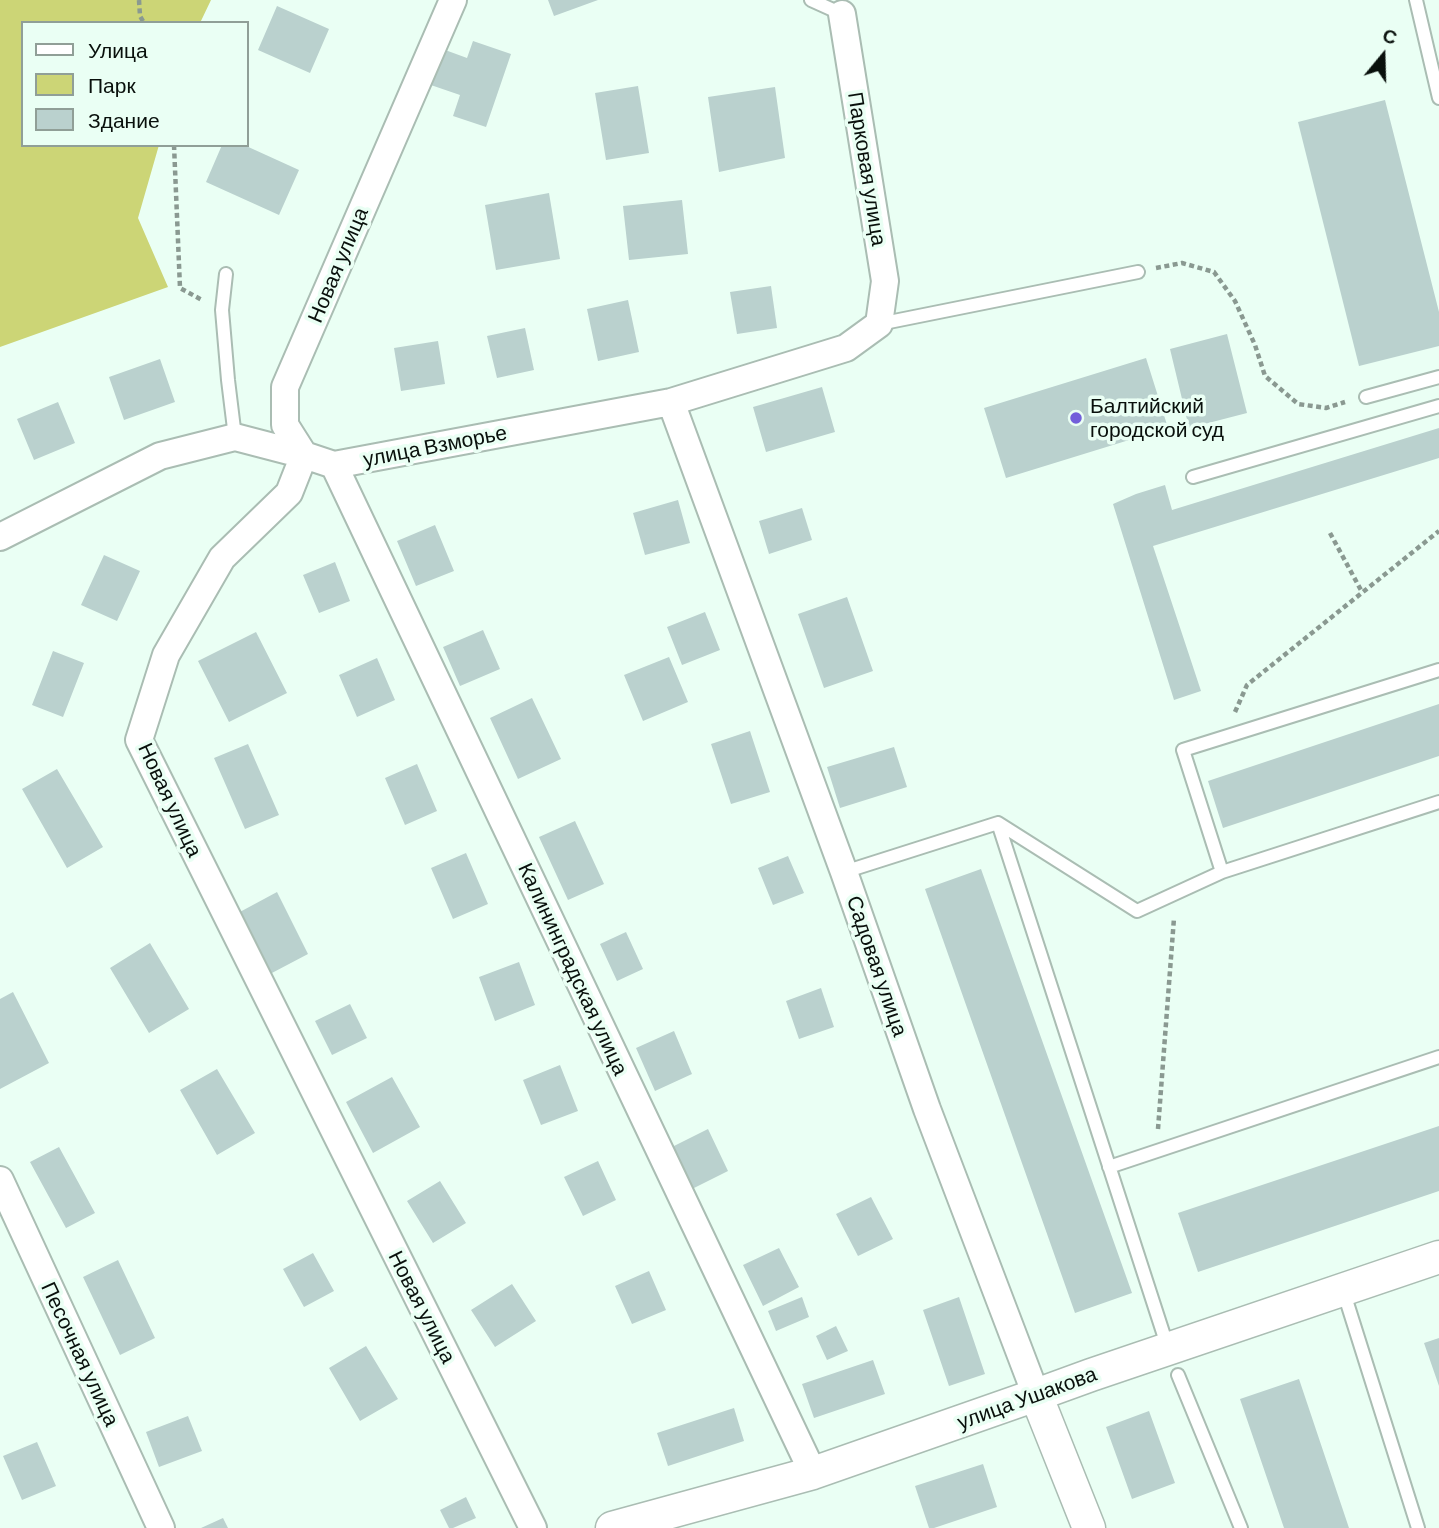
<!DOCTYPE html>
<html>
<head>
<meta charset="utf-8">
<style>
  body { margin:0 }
  #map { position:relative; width:1439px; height:1528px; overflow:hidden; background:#eafff4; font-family:Barlow,sans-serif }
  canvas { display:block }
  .legend { position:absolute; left:21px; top:21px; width:228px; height:126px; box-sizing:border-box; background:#eafff4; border:2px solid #909f97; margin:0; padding:9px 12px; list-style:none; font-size:21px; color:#09100c }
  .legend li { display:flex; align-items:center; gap:14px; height:35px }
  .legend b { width:35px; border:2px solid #909f97 }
  .north { position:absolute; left:1348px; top:21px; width:70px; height:70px; -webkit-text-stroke:5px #eafff4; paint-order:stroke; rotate:19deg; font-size:19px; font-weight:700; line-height:28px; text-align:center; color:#09100c }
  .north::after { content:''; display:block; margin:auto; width:24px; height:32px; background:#09100c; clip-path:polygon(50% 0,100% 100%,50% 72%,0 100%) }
</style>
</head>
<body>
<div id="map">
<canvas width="1439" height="1528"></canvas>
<ul class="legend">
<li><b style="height:9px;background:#fff"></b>Улица</li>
<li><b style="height:19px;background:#ccd576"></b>Парк</li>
<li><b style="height:19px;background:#bad1ce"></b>Здание</li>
</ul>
<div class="north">С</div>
</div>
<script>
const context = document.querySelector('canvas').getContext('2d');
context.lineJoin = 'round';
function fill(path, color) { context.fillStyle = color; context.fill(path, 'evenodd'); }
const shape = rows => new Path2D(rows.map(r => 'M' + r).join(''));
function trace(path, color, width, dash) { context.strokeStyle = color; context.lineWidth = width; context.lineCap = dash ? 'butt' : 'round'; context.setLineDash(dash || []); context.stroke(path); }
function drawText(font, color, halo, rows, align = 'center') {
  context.font = font + ' Barlow,sans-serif'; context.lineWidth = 7; context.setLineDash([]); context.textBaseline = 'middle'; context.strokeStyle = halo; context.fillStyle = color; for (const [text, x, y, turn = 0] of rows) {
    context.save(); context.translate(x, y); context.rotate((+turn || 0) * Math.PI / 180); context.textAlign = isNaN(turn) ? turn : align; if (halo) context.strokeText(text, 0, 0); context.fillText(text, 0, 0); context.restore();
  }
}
const green = shape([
  [0,0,211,0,200,23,23,23,23,145,159,145,138,218,168,287,0,347]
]);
const building = shape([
  [548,0,598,0,554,16],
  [277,6,329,29,310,73,258,50],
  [473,41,511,54,486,127,453,116,460,95,425,83,437,47,467,58],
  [638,86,649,153,606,160,595,93],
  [775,87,785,158,719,172,708,97],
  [1385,100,1439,312,1439,346,1359,366,1298,122],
  [222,145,244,145,299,170,279,215,206,182],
  [549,193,560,259,496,270,485,205],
  [682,200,688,254,629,260,623,206],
  [771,286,777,328,737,334,730,292],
  [628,300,639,352,598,361,587,309],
  [525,328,534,370,497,378,487,336],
  [1227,334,1247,413,1189,428,1170,349],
  [438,341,445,384,401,391,394,348],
  [1146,358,1168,428,1006,478,984,408],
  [160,359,175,402,124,420,109,377],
  [822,387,835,432,766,452,753,407],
  [58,402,75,443,34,460,17,419],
  [1439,428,1439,458,1153,546,1201,691,1174,700,1113,504,1136,494,1165,485,1172,510],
  [678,500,690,543,645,555,633,513],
  [802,508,812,540,769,554,759,521],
  [435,525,454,571,416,586,397,541],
  [104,555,140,571,117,621,81,605],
  [335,562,350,601,319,613,303,575],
  [847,597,873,671,824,688,798,614],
  [705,612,720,650,682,665,667,627],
  [483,630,500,669,460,686,443,647],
  [256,632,287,693,229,722,198,661],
  [53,651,84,663,63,717,32,705],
  [669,657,688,702,643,721,624,675],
  [377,658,395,700,357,717,339,675],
  [532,698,561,759,518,779,490,718],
  [1439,704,1439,756,1223,828,1208,781],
  [750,731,770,792,731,804,711,744],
  [248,744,279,815,245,829,214,758],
  [894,747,907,787,840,808,827,767],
  [417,764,437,811,405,825,385,778],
  [57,769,103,847,67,868,22,789],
  [575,821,604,884,568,900,539,837],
  [466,853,488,904,453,919,431,868],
  [788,856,804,893,773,905,758,868],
  [981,869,1132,1293,1075,1313,925,889],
  [277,892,308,954,270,974,238,913],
  [626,932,643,969,617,981,600,944],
  [150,943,189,1009,149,1033,110,968],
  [519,962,535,1005,495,1021,479,977],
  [821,988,834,1027,799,1039,786,1001],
  [13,992,49,1063,0,1089,0,999],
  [350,1004,367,1038,332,1055,315,1021],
  [674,1031,692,1074,655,1091,636,1048],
  [560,1065,578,1111,541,1125,523,1080],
  [217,1069,255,1133,217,1155,180,1090],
  [392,1077,420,1127,373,1153,346,1102],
  [1439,1126,1439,1191,1198,1272,1178,1213],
  [708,1129,728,1171,692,1189,672,1147],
  [59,1147,95,1213,66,1228,30,1162],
  [598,1161,616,1200,583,1216,564,1177],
  [440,1181,466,1223,433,1243,407,1201],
  [871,1197,893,1239,858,1256,836,1214],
  [779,1248,799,1287,763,1306,743,1265],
  [313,1253,334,1291,304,1307,283,1269],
  [118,1260,155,1338,120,1355,83,1277],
  [649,1271,666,1310,632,1324,615,1286],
  [512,1284,536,1321,495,1347,471,1310],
  [802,1297,809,1317,776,1331,768,1311],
  [959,1297,985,1374,949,1386,923,1310],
  [836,1326,848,1351,827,1360,816,1336],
  [1439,1338,1439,1386,1424,1343],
  [366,1346,398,1399,360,1421,329,1368],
  [873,1360,885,1394,814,1418,802,1384],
  [1299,1379,1349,1528,1284,1528,1240,1399],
  [734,1408,744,1441,668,1466,657,1433],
  [1149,1411,1175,1483,1132,1499,1106,1427],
  [188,1416,202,1451,159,1467,146,1432],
  [37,1442,56,1486,22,1500,3,1456],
  [983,1464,997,1507,934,1528,929,1528,915,1486],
  [466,1497,476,1518,453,1528,449,1528,440,1510],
  [223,1518,228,1528,201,1528]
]);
const path = shape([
  [139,0,140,16,144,23],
  [174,145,180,288,202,300],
  [1156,268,1182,263,1214,272,1235,301,1255,345,1265,376,1298,404,1326,408,1345,402],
  [1330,533,1362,592],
  [1235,712,1247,685,1439,531],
  [1158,1129,1174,918]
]);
const service = shape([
  [811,0,842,14],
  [1416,0,1439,98],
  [226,274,222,310,228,380,235,437],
  [879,324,1138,272],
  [1366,397,1439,377],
  [1193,477,1439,406],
  [1439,670,1183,750,1222,872,1439,802],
  [998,823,1168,1348],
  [998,823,1137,911,1222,872],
  [844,872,998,823],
  [1109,1167,1439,1057],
  [1343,1290,1418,1528],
  [1178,1375,1241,1528]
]);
const minor = shape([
  [453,0,285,387,285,425,304,455,289,493,222,558,166,655,139,740,533,1528],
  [671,402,844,872,927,1109,1036,1395],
  [334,465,813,1473],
  [0,537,160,456,235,437,304,455,334,465,671,402,846,348,879,324,885,281,842,14],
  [0,1180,161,1528]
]);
const tertiary = shape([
  [1036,1395,1089,1528],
  [612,1528,813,1473,1036,1395,1091,1375,1439,1257]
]);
const markers = [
  [1076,418,7,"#735fda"]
];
const streetNames = [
  ["Парковая улица",867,169,81],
  ["Новая улица",338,265,-67],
  ["улица Взморье",435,446,-11],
  ["Новая улица",170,800,65],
  ["Садовая улица",877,966,71],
  ["Калининградская улица",573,969,65],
  ["Новая улица",422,1307,63],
  ["Песочная улица",80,1354,65],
  ["улица Ушакова",1027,1398,-20]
];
const poiNames = [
  ["Балтийский",1090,406],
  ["городской суд",1090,430]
];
fill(green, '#ccd576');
fill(building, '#bad1ce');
trace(service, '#aabdb3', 16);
trace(minor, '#aabdb3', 30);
trace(tertiary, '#aabdb3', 35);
trace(path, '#8a9991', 4.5, [5, 3.5]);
trace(service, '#fff', 12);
trace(minor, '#fff', 26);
trace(tertiary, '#fff', 32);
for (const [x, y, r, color] of markers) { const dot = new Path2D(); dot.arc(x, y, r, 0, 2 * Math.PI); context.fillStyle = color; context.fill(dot); trace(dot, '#eafff4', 2.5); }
drawText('21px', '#09100c', '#eafff4', streetNames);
drawText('21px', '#09100c', '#eafff4', poiNames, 'left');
</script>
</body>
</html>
